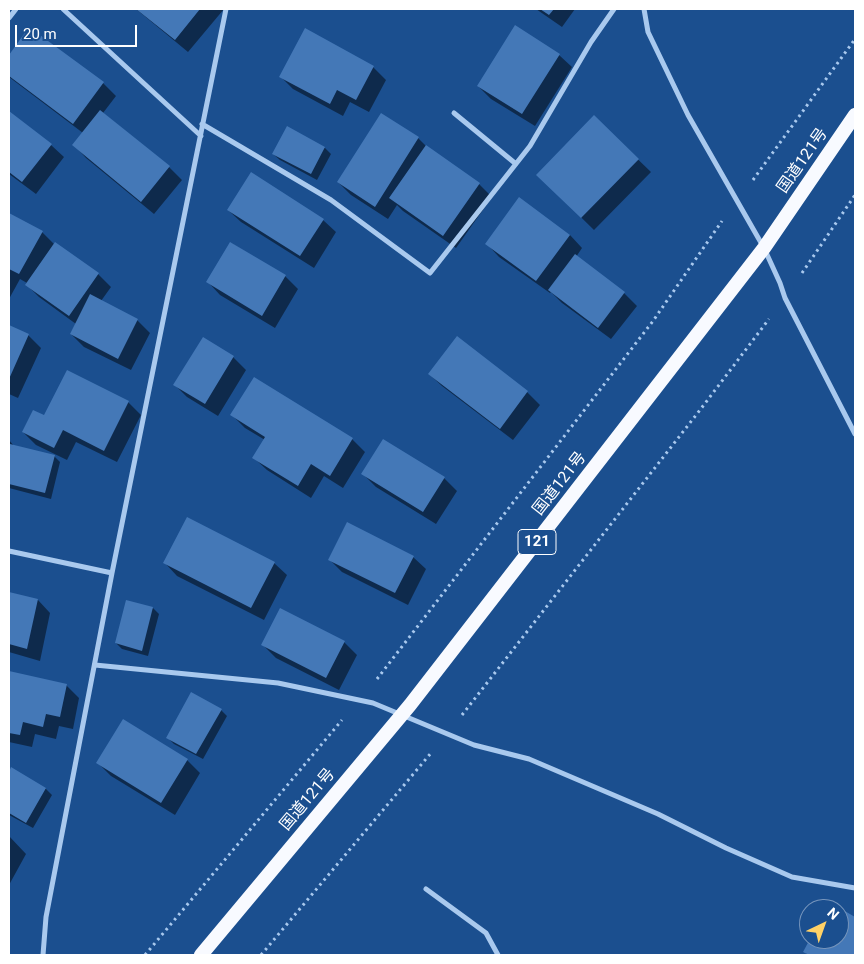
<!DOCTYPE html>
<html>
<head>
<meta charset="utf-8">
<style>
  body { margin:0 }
  #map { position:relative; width:864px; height:964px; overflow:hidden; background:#1b4f8f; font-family:Roboto,sans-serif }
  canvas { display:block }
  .frame { position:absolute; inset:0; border:10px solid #fff; pointer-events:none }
  .north { position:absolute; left:799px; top:899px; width:50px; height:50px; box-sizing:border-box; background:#1b4f8f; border:1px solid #7695bc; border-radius:50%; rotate:42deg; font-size:14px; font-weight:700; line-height:20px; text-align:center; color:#fff }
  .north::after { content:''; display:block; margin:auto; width:18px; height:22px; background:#ffd166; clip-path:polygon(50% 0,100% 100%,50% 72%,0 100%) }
  .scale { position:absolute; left:15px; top:25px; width:122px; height:22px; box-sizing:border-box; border:2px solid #fff; border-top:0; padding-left:6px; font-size:15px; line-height:18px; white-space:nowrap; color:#fff; -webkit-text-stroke:4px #1b4f8f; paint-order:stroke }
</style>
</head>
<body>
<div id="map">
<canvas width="864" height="964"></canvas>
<div class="frame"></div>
<div class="north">N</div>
<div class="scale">20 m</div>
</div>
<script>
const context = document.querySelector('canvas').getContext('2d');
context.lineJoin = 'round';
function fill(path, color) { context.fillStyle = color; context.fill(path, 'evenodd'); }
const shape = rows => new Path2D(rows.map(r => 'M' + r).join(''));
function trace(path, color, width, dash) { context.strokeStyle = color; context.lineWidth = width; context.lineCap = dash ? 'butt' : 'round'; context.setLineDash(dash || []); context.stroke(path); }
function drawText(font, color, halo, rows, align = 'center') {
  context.font = font + ' Roboto,"Noto Sans JP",sans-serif'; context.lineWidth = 4; context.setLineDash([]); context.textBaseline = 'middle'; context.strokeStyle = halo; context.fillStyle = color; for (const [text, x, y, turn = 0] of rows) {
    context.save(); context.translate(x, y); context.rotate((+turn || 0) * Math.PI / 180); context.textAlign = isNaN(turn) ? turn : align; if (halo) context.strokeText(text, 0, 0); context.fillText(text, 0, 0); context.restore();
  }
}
const shadow = shape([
  [136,9,224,9,188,52],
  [536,9,575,9,562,27],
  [30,29,103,83,116,96,103,113,169,167,182,180,154,214,86,158,74,145,83,133,9,77,9,57],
  [559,55,572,67,535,126,491,99,478,86],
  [373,67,386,80,369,112,350,102,343,116,293,89,281,77],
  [9,112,51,145,64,157,36,194,9,174],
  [381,115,418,138,426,146,479,184,492,197,456,248,403,211,397,205,388,219,351,195,338,182],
  [594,117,651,172,594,230,538,175],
  [325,148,331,154,317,180,280,160,273,154],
  [228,210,323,220,336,232,314,268,241,222],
  [9,214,42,232,55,245,98,274,111,287,101,301,137,320,150,333,131,370,84,347,71,334,76,324,39,297,26,284,27,283,20,279,9,299],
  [570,235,582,248,576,257,624,293,637,306,611,339,562,303,551,292,550,293,499,257,487,244],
  [231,243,285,276,298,289,275,328,220,295,208,282],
  [9,326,28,335,41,348,18,398,9,394],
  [233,357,246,370,218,416,187,397,175,385],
  [429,374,527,392,540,405,513,440,442,386],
  [128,402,141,415,117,462,76,442,67,460,36,445,23,432,45,417],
  [232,415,352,439,365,452,343,488,324,476,311,498,267,470,254,458,265,440,245,428],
  [9,440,14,446,54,456,60,462,51,499,9,488],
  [363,474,444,478,457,491,436,524,376,487],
  [413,557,426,569,408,605,342,572,330,560],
  [165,563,274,563,287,575,264,620,177,576],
  [9,593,38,600,50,613,40,661,9,652],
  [153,608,159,614,148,656,122,649,116,643],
  [281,610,344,642,357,655,339,690,276,658,263,645],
  [9,672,66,685,79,698,73,729,59,726,56,739,35,734,32,747,9,742],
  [221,710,227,716,203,759,174,744,167,737],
  [187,760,200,773,175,815,111,776,98,763],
  [12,769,46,789,52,795,33,828,9,815,9,774],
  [9,836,26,854,9,885],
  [839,909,855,919,855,955,808,955,805,952,812,939,839,939]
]);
const building = shape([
  [136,9,200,9,175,40],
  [540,9,554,9,549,15],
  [515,25,560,54,522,114,477,86],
  [29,27,104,82,73,124,9,76,9,55],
  [305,28,374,66,356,100,337,90,330,104,279,77],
  [100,110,170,166,141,202,72,145],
  [9,111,52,144,22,182,9,172],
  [381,113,419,137,375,207,337,182],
  [594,115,639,159,581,218,536,175],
  [287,126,325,147,311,174,272,154],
  [426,145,480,183,443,236,389,198],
  [251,172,324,219,300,256,227,210],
  [519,197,570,235,536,281,485,244],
  [9,213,43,231,19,274,9,269],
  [55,242,99,273,69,316,25,285],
  [230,242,286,275,262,316,206,282],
  [575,254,625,292,598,328,548,290],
  [90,294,138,319,118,359,70,334],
  [9,325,29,334,9,379],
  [457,336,528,391,500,429,428,374],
  [203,337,234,356,205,404,173,385],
  [67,370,129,401,104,451,63,430,54,448,22,432,33,410,44,415],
  [254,377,353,438,330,476,311,464,298,486,252,458,265,437,230,415],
  [383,439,445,477,423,512,361,474],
  [10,444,55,455,45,493,9,484],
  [187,517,275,562,251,608,163,563],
  [347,522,414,556,395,593,328,560],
  [9,592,38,599,27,649,9,644],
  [126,600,153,607,142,651,115,643],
  [280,608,345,641,326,678,261,645],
  [9,671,67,684,60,717,46,714,43,727,23,722,20,735,9,733],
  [191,692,222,709,196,754,166,738],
  [123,719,188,759,161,803,96,763],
  [11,767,46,788,26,823,9,813,9,772],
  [831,903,855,917,855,955,809,955,803,952,810,939,839,939,839,909,827,909]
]);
const path = shape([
  [753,180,855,39],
  [802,273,855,195],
  [377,679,653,321,722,221],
  [462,715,700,410,769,319],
  [145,955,342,720],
  [261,955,431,753]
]);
const minor = shape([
  [63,9,201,136],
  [644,9,648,32,688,115,764,248,780,283,785,298,855,434],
  [9,18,16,9],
  [454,113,516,164],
  [202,124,331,200,430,273,530,146,591,42,614,9],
  [9,551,112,573],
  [95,665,278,683,373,703,474,745,529,759,658,814,726,848,792,877,855,888],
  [426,889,486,933,498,955],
  [43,955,46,917,112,573,226,9]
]);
const trunk = shape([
  [201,955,410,705,764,248,855,115]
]);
const shields = [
  [537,542,38]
];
const shieldNames = [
  ["121",537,542]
];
const streetNames = [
  ["国道121号",803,161,-55],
  ["国道121号",560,484,-52],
  ["国道121号",308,800,-50]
];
fill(shadow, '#0007');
fill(building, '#4478b7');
trace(path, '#a9c9ee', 3, [2.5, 4]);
trace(minor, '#a9c9ee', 5);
trace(trunk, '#f8faff', 14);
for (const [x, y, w] of shields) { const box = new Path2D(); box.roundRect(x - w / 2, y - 12.5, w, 25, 4); context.fillStyle = '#1b4f8f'; context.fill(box); trace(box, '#fff', 1); }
drawText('bold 15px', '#fff', null, shieldNames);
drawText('16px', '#fff', '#1b4f8f', streetNames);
</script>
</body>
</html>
